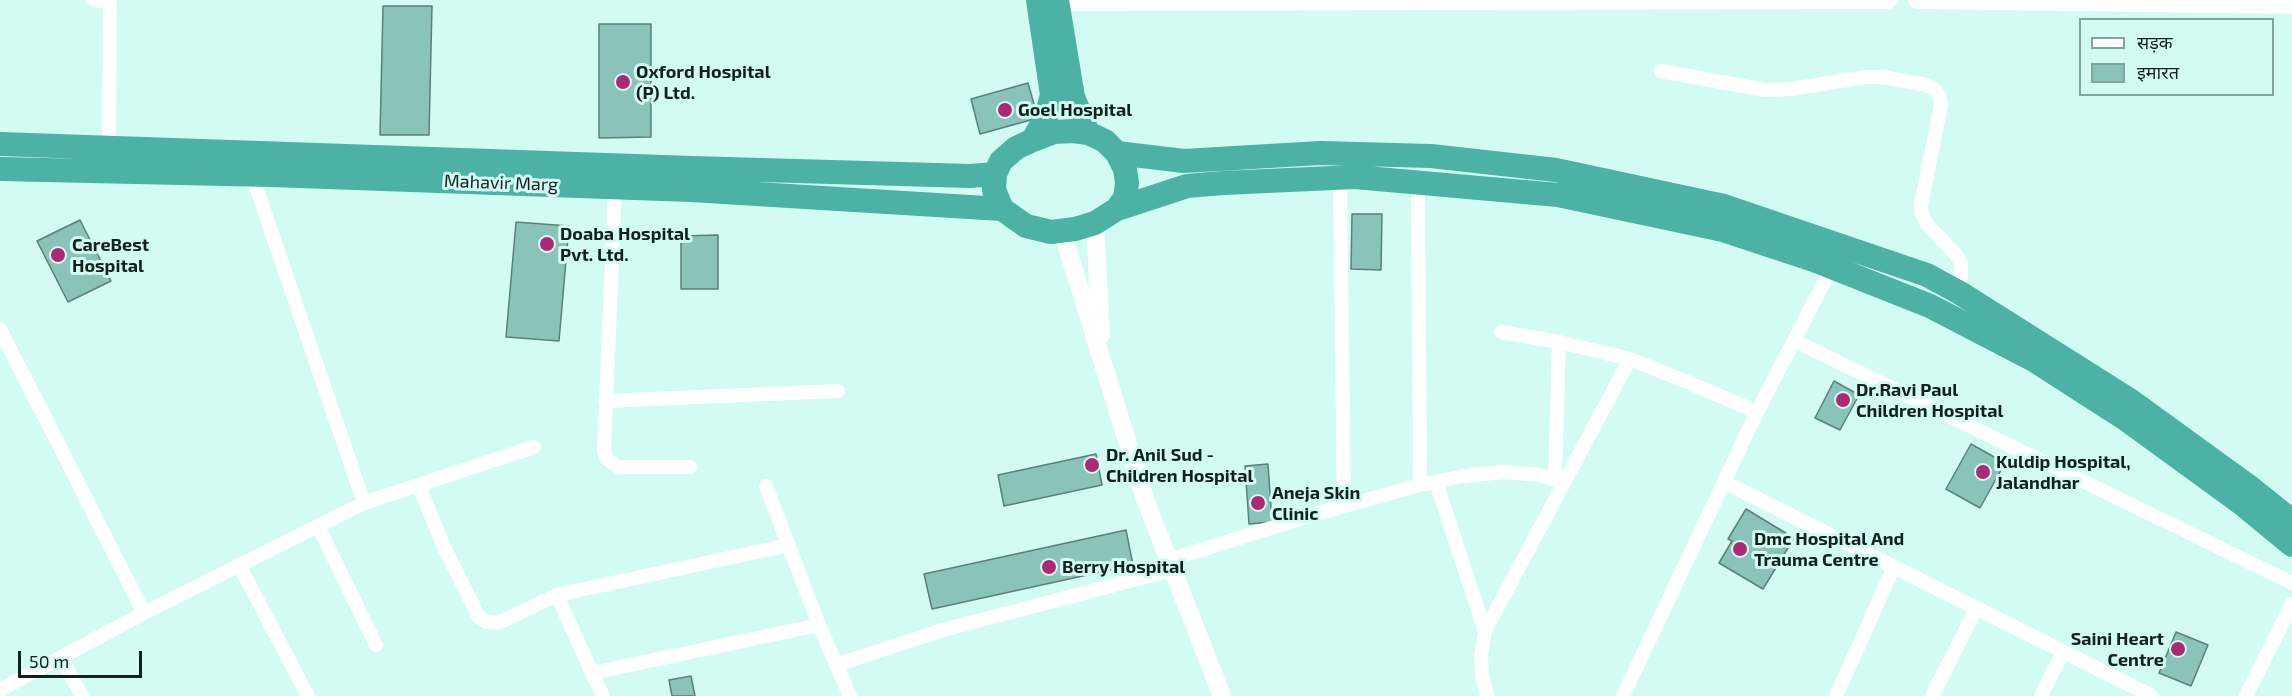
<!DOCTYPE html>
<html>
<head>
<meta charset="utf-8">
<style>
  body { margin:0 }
  #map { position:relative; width:2292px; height:696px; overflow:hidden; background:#d2fbf3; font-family:"Exo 2","Noto Sans Devanagari",sans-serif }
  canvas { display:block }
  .legend { position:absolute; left:2079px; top:18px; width:195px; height:78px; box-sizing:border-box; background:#d2fbf3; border:2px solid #85a49e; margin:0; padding:8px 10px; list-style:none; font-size:18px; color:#11211e }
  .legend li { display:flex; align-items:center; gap:12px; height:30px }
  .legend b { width:30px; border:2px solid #85a49e }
  .scale { position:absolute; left:18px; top:651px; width:124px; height:27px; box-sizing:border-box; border:3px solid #11211e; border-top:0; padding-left:8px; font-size:18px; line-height:21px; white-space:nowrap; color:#11211e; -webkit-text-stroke:4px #d2fbf3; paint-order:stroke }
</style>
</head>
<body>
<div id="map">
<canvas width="2292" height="696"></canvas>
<ul class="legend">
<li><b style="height:8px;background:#fff"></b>सड़क</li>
<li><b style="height:16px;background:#8ac3ba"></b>इमारत</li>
</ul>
<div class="scale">50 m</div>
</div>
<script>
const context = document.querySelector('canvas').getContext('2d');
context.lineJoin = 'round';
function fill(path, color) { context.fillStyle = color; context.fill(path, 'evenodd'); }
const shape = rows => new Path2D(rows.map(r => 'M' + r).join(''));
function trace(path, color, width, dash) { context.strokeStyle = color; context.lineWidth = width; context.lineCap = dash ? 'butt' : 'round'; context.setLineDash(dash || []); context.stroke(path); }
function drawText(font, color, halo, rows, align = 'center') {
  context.font = font + ' "Exo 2",sans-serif'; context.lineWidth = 6; context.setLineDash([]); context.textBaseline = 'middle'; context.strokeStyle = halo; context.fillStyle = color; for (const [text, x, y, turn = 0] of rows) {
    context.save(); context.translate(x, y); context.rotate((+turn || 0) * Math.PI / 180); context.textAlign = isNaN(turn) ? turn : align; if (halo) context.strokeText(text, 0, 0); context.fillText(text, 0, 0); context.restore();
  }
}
const building = shape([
  [383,6,432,6,429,135,380,135,383,6],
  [599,24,651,24,651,137,599,138,599,24],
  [1028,83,1038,118,980,134,971,99,1028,83],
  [1352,214,1382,214,1381,270,1351,269,1352,214],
  [80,220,111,281,68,302,37,241,80,220],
  [516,222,569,226,559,341,506,337,516,222],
  [718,235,718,289,681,289,681,236,718,235],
  [1834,381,1859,395,1840,430,1815,418,1834,381],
  [1971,444,2005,463,1980,508,1946,489,1971,444],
  [1096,454,1102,485,1004,506,998,475,1096,454],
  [1268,464,1272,522,1249,524,1245,466,1268,464],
  [1746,509,1794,538,1763,589,1719,563,1732,541,1728,539,1746,509],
  [1126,530,1133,565,932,609,924,574,1126,530],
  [2176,632,2208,645,2191,686,2159,673,2176,632],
  [691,676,695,696,672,696,669,680,691,676]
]);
const street = shape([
  [94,0,110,2],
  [1661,71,1765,90,1791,89,1866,77,1883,77,1926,85,1934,89,1940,97,1941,105,1921,205,1922,214,1927,224,1957,256,1961,263,1960,293],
  [109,148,110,0],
  [252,175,364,503],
  [1340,177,1344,507],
  [1418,181,1420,485],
  [615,187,604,450,606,458,618,467,690,467],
  [0,329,144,613],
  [1501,332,1559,342,1630,359,1685,381,1757,412],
  [1795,341,2292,583],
  [605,401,838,391],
  [1555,480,1559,342],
  [1436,482,1485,631],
  [1724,482,2152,696],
  [419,486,444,547,479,617,486,622,498,623,557,595,592,673,819,625],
  [766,486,819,625,850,696],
  [318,526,376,645],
  [1169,560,1319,513,1420,485,1463,476,1504,472,1540,475,1564,482],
  [239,565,308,696],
  [557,595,789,545],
  [61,658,82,696],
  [836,665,943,630,1172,570],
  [592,673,603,696],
  [0,690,144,613,364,503,534,447],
  [1487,696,1482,675,1481,656,1485,631,1630,359],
  [1623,696,1757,412,1832,267],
  [1836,696,1894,567],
  [1932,696,1976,609],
  [2041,696,2063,652],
  [2246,696,2292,604]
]);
const secondary = shape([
  [1917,0,2292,5],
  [1057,2,1888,0],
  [1095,223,1101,335],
  [1062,231,1145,499,1222,696]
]);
const highway = shape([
  [1057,0,1073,97,1088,133],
  [1073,131,1088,133,1105,141,1117,153,1125,169,1127,183,1125,198,1117,209,1095,223,1075,229,1051,232,1026,226,1002,209,994,190,995,174,1001,161,1016,148,1033,140,1054,132,1073,131],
  [1033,140,1046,117,1052,95,1038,0],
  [0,144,692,168,970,176,995,174],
  [1117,153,1184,161,1320,153,1431,156,1556,170,1724,206,1927,275,1960,293,2131,401,2251,488,2292,521],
  [0,169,271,175,691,190,1002,209],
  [1117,209,1187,186,1223,183,1355,177,1558,195,1723,230,1814,260,1930,306,2032,359,2127,420,2241,503,2292,545]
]);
const markers = [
  [623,82,8,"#ac2973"],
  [1005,110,8,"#ac2973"],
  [547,244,8,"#ac2973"],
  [58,255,8,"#ac2973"],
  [1843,400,8,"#ac2973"],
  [1092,465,8,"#ac2973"],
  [1983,472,8,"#ac2973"],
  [1258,503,8,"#ac2973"],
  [1740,549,8,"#ac2973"],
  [1049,567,8,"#ac2973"],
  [2178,649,8,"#ac2973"]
];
const poiNames = [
  ["Oxford Hospital",636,72],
  ["(P) Ltd.",636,93],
  ["Goel Hospital",1018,110],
  ["Doaba Hospital",560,234],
  ["Pvt. Ltd.",560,255],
  ["CareBest",72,245],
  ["Hospital",72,266],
  ["Dr.Ravi Paul",1856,390],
  ["Children Hospital",1856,411],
  ["Dr. Anil Sud -",1106,455],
  ["Children Hospital",1106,476],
  ["Kuldip Hospital,",1996,462],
  ["Jalandhar",1996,483],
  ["Aneja Skin",1272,493],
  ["Clinic",1272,514],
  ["Dmc Hospital And",1754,539],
  ["Trauma Centre",1754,560],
  ["Berry Hospital",1062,567],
  ["Saini Heart",2164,639,"right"],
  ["Centre",2164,660,"right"]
];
const streetNames = [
  ["Mahavir Marg",501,183,2]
];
fill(building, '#8ac3ba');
trace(building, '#5a807a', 1.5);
trace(street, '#fff', 14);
trace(secondary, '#fff', 18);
trace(highway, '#4bb2a4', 24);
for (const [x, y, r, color] of markers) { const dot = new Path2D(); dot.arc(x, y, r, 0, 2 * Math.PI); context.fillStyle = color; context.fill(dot); trace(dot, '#d2fbf3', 2); }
drawText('bold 18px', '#11211e', '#d2fbf3', poiNames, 'left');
drawText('18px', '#11211e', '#d2fbf3', streetNames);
</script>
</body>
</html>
